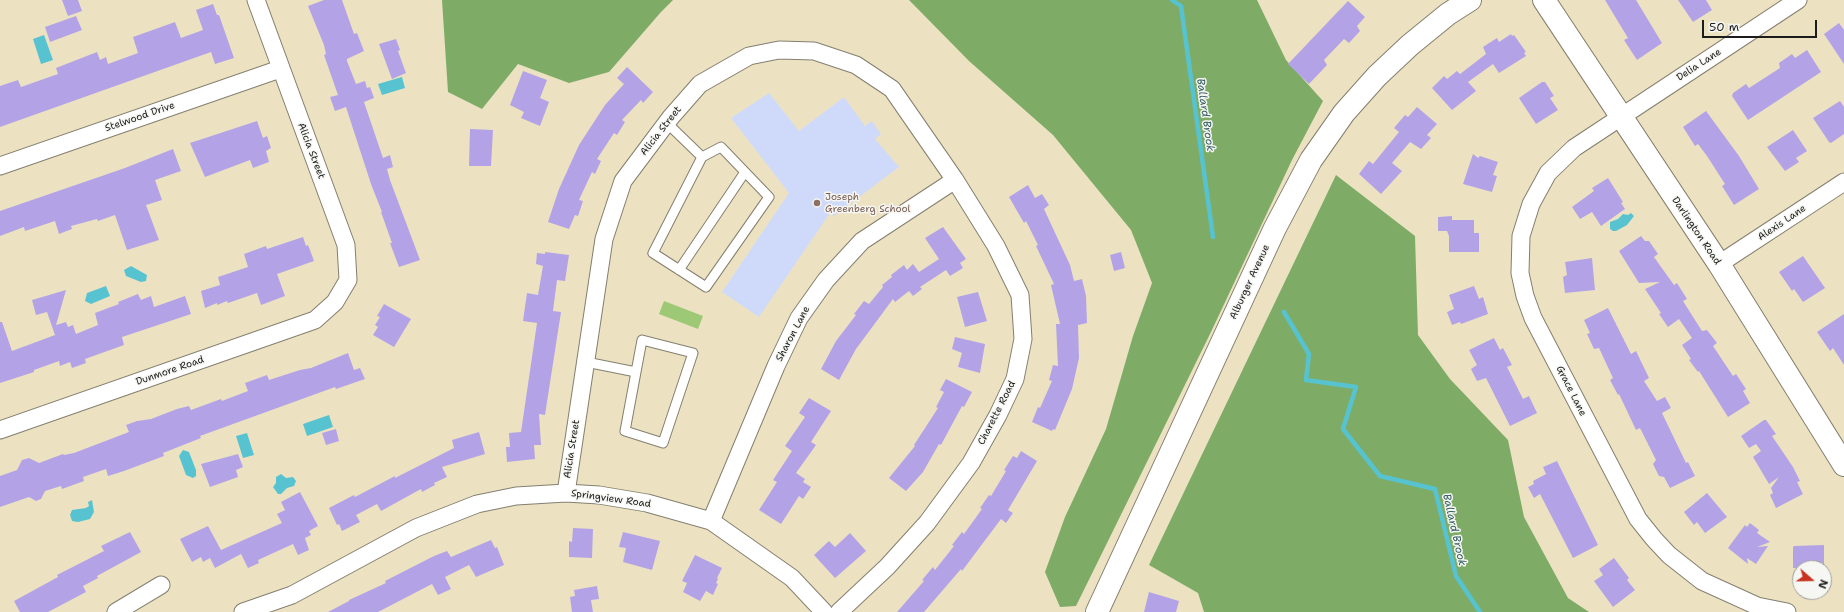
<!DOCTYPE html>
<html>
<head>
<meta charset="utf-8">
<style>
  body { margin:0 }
  #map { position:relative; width:1844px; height:612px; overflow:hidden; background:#ece2c2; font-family:"Shantell Sans",sans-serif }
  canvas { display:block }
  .north { position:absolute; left:1792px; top:560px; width:40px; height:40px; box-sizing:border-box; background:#f6f6f2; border:1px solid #9f9f9c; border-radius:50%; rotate:110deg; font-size:11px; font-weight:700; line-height:16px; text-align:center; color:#1c1c1c }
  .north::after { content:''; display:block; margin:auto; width:14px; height:18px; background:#c8321e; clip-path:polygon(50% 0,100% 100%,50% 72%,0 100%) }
  .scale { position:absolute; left:1702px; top:20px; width:115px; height:18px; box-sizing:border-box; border:2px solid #1c1c1c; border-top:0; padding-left:5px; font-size:12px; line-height:14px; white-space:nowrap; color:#1c1c1c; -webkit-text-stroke:3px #f6f6f2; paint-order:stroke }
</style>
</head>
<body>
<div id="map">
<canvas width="1844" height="612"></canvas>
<div class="north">N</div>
<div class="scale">50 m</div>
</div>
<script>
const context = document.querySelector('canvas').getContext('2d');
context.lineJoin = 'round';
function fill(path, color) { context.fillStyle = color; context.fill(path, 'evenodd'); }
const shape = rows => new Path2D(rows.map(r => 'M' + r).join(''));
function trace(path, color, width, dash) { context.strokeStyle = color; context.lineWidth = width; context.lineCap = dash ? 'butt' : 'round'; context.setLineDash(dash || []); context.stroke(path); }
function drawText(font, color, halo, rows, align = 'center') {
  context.font = font + ' "Shantell Sans",sans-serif'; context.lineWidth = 3; context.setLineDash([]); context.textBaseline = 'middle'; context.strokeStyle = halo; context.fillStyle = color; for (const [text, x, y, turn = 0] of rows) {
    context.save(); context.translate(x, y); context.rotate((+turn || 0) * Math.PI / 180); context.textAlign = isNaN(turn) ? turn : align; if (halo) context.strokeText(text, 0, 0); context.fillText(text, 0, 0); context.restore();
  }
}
const built = shape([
  [769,93,799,131,844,97,865,126,872,121,881,134,875,139,899,167,834,216,830,213,759,317,722,292,789,193,731,118]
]);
const green = shape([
  [664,301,703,316,698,329,659,314]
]);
const forest = shape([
  [442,0,673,0,661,12,609,72,569,83,518,64,482,109,448,92],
  [909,0,1257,0,1286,60,1323,101,1292,160,1211,332,1076,606,1060,607,1045,572,1065,517,1106,429,1133,336,1152,283,1131,230,1053,135,969,61],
  [1336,175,1415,236,1418,335,1450,379,1508,440,1524,517,1568,598,1589,612,1204,612,1198,593,1149,565]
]);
const water = shape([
  [44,35,53,60,41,64,33,39],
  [402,77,405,88,382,95,378,84],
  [1623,214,1628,215,1631,213,1634,216,1627,225,1616,231,1613,231,1610,229,1610,222,1618,219],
  [131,266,147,275,146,281,141,282,126,276,124,270],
  [106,286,110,296,91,304,85,301,87,293],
  [329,415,333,427,307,436,303,424],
  [247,433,254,455,243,458,236,436],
  [183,450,189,452,196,470,196,476,193,478,186,475,179,456],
  [281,474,286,478,293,477,296,481,294,486,287,488,281,494,278,494,273,487,276,483,276,477],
  [92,500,94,512,90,519,78,522,72,521,70,515,72,510,86,508,89,506,88,502]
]);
const stream = shape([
  [1172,0,1181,6,1213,237],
  [1284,312,1309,354,1306,380,1356,387,1343,429,1380,476,1435,489,1456,576,1480,612]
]);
const building = shape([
  [62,0,78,0,82,11,68,16],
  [324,0,342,0,354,34,357,33,364,51,347,59,347,61,356,84,365,81,367,88,370,87,374,98,364,102,383,158,390,155,393,167,387,169,390,180,420,260,399,267,390,243,392,243,381,212,382,212,371,184,346,107,335,111,330,97,338,95,324,55,326,54,324,45,308,6],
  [1605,0,1636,0,1662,43,1637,60,1624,40,1628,38],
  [1678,0,1706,0,1712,10,1693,22],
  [1348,1,1365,17,1357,26,1360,31,1349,43,1344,39,1324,60,1327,65,1309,84,1288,64],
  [213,4,217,15,219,15,234,58,215,64,211,52,0,127,0,86,18,80,21,87,58,74,56,68,97,52,100,60,106,57,108,64,138,53,133,37,175,22,181,38,203,30,196,10],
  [76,16,82,30,50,42,45,27],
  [1839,23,1844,30,1844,64,1824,34],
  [1511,34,1512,36,1514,35,1526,52,1524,53,1526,56,1499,73,1493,64,1468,82,1476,91,1452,110,1432,88,1444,76,1447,79,1457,71,1460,74,1486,54,1483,47,1497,38,1499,42],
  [396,39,400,50,398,51,406,73,392,79,379,44],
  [1807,50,1821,72,1748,120,1732,96,1733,93,1746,84,1749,88,1780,68,1779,63,1792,54,1795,58],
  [627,67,653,92,643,103,641,100,622,120,625,122,617,135,614,133,597,159,601,161,595,174,592,172,579,200,583,201,578,216,575,215,569,229,548,222,559,189,579,145,605,105,624,84,617,78],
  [523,71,547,80,540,98,549,102,540,126,521,118,524,112,510,105],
  [1542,82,1545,82,1554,96,1550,98,1558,110,1536,124,1519,98],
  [1840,101,1844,107,1844,134,1831,143,1829,142,1813,118],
  [1417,107,1437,124,1427,135,1431,138,1421,149,1410,142,1392,163,1402,171,1381,194,1359,174,1369,161,1373,164,1399,132,1394,128,1405,115,1408,117],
  [1706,111,1739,156,1759,189,1734,205,1722,186,1725,184,1707,156,1698,144,1695,146,1683,127],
  [257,121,263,138,267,136,271,148,266,151,269,162,253,168,250,160,205,177,190,143],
  [470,129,493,130,491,166,469,166],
  [1793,130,1807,151,1796,158,1799,162,1785,171,1767,147],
  [173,149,181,171,155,180,162,200,146,205,159,240,127,250,115,215,98,221,97,219,71,226,72,229,59,234,55,221,25,231,24,227,0,236,0,211,125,168],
  [1473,154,1478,158,1480,156,1498,162,1493,175,1497,176,1492,192,1463,184],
  [1608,178,1623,202,1621,203,1625,209,1601,226,1592,212,1580,219,1572,207,1594,191,1592,188],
  [1028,185,1035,198,1042,194,1049,205,1044,209,1070,265,1074,281,1082,279,1086,296,1087,323,1078,325,1079,358,1072,389,1055,430,1053,429,1052,431,1032,422,1038,407,1040,408,1052,381,1049,380,1053,365,1058,366,1056,324,1060,324,1051,285,1054,284,1036,246,1038,245,1026,221,1024,223,1009,197],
  [1452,216,1452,220,1474,220,1474,233,1479,233,1479,252,1449,252,1449,236,1447,231,1438,231,1438,217],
  [943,227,966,259,960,263,963,268,950,276,946,270,920,287,922,289,913,296,909,291,895,302,893,299,856,349,839,380,821,369,836,341,856,315,854,314,864,301,869,304,883,287,882,285,892,277,891,275,904,265,907,270,913,264,919,272,939,259,925,238],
  [1641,236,1645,241,1649,241,1658,254,1654,257,1674,285,1677,283,1687,299,1683,301,1702,331,1707,330,1717,343,1713,346,1733,376,1736,374,1746,389,1743,391,1750,403,1728,417,1699,371,1698,372,1689,360,1691,359,1682,345,1692,338,1679,319,1668,327,1659,314,1661,313,1645,289,1660,282,1639,283,1619,251],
  [303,237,306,246,308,245,310,250,314,261,277,274,285,296,261,305,257,293,228,303,227,301,217,305,217,303,205,308,201,291,220,285,218,277,248,267,244,254,266,246,267,249],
  [545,252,569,255,565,281,557,280,553,311,561,312,545,415,539,414,541,445,534,445,535,459,507,462,506,447,510,447,509,433,521,432,537,323,523,321,527,293,538,295,543,266,536,264,537,253,545,254],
  [1121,252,1125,268,1114,271,1110,255],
  [1803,256,1825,288,1803,302,1794,289,1792,291,1779,272],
  [1592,258,1595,290,1565,293,1563,277,1567,275,1565,262],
  [1474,286,1479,299,1483,297,1488,314,1461,324,1460,322,1452,325,1447,312,1454,309,1449,295],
  [66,290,56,325,66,322,68,327,73,325,76,334,98,325,95,313,119,304,118,302,138,294,141,300,151,296,154,307,185,296,191,314,122,337,124,345,85,359,86,363,72,368,70,362,60,366,59,361,34,370,34,372,0,383,0,322,2,322,12,351,55,335,47,312,36,315,32,300],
  [978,292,987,321,965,327,957,297],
  [384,304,411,319,394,347,373,335,378,327,375,325,380,317,377,316],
  [1608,308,1631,354,1636,351,1649,378,1644,381,1657,401,1665,397,1671,408,1662,413,1686,463,1688,462,1695,476,1670,488,1664,477,1659,476,1653,464,1656,460,1640,428,1636,430,1619,394,1618,395,1610,380,1613,378,1599,348,1594,349,1587,334,1590,333,1584,320],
  [1844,314,1844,365,1833,348,1830,351,1817,332],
  [955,337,985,344,980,373,958,367,962,353,952,349],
  [1494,338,1500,350,1503,348,1512,365,1507,367,1523,399,1529,396,1537,413,1510,426,1486,378,1477,381,1471,369,1477,365,1469,350],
  [348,353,354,370,360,368,365,379,336,389,335,387,200,436,201,438,163,453,164,456,124,471,108,476,106,469,83,477,84,481,62,489,61,486,45,491,41,499,36,501,29,497,0,507,0,476,17,470,22,460,29,458,39,463,63,454,64,455,74,453,129,432,126,425,137,421,151,419,177,409,189,406,191,410,221,399,222,401,248,391,245,383,267,375,269,380,300,370,311,368],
  [946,379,972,392,964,407,962,406,941,445,939,444,923,472,906,491,889,478,915,446,914,445,938,408,936,407,944,392,940,390],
  [809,398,831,411,811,442,816,445,796,473,805,479,803,482,811,487,803,499,799,496,781,524,759,510,777,482,773,480,792,451,785,446,805,417,799,413],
  [1764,420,1766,420,1776,434,1772,436,1793,467,1800,481,1797,482,1803,494,1776,508,1770,495,1773,493,1771,488,1779,477,1769,484,1753,457,1761,451,1756,444,1749,448,1741,436],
  [336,429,339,441,326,445,322,433],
  [479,432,485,454,442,467,447,477,434,483,435,485,422,492,421,489,381,511,377,504,356,515,360,522,342,531,339,524,337,525,329,508,354,495,355,497,395,476,395,478,454,448,452,440],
  [1021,451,1037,461,1008,510,1013,513,1006,523,1001,519,962,571,961,569,924,612,897,612,924,581,922,580,933,567,935,570,954,546,952,545,962,532,964,534,982,509,980,508,989,495,991,496,1006,471,1004,470,1013,456,1017,458],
  [238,454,243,467,236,470,238,477,210,487,201,464],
  [1557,461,1598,545,1573,558,1540,494,1534,498,1528,487,1534,484,1533,481,1546,474,1543,467],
  [300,492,318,526,309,531,311,535,305,538,309,550,298,555,293,544,258,560,259,563,248,568,241,554,215,568,210,558,203,562,201,557,192,562,180,539,208,526,221,550,282,523,277,514,285,510,281,502],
  [1707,493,1727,517,1705,533,1697,522,1694,525,1684,512],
  [1750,523,1759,530,1757,533,1770,542,1757,547,1768,546,1756,564,1747,558,1748,564,1728,548,1745,525,1747,527],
  [573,528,593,529,592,558,569,557,569,541,572,542],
  [130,532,141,552,97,576,98,578,83,586,86,592,48,612,20,612,14,601,58,577,57,575,104,551,101,546],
  [623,532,660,541,652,570,623,562,626,548,619,547],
  [850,533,866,551,835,578,814,555,829,541,835,547],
  [491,540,495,548,497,547,504,565,476,577,469,565,445,577,451,589,438,595,432,584,378,612,328,612,349,601,349,600,386,583,385,581,434,556,447,551,451,557],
  [1824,545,1824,568,1793,568,1793,547,1794,546],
  [695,555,722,568,717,578,718,579,716,583,718,584,713,595,706,591,700,601,683,592,687,583,682,581],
  [1614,558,1629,578,1627,580,1635,590,1613,607,1594,581,1603,575,1599,569],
  [597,586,599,599,591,600,593,612,572,612,570,597,575,596,574,590],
  [1149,592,1179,601,1176,612,1144,612]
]);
const service = shape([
  [667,123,702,157,653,253,706,287,769,197,721,147,702,157],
  [679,270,745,172],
  [586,362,636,372,625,431,663,443,693,353,642,340,636,372]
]);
const minor = shape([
  [0,166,280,69],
  [1719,264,1844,182],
  [0,430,315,320,335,302,348,280,346,245,256,0],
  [566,493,604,239,623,181,671,117,700,84,749,56,779,50,814,51,856,65,892,89,955,180,996,246,1020,295,1023,339,1015,379,998,415,971,463,927,523,887,567,839,612],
  [711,521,776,366,799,318,826,280,862,241,955,180],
  [116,612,161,585],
  [243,612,292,595,416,528,477,504,516,496,566,493,599,495,647,503,711,521,792,578,824,612],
  [1787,612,1757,606,1702,581,1669,555,1654,539,1638,519,1533,318,1525,296,1520,273,1521,236,1531,204,1548,173,1574,148,1798,0]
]);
const tertiary = shape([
  [1544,0,1719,264,1844,465],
  [1097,612,1275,228,1311,160,1344,113,1377,76,1410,45,1448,14,1470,0]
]);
const markers = [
  [817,203,4,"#8d6e63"]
];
const streetNames = [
  ["Delia Lane",1699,65,-33],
  ["Stelwood Drive",140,117,-19],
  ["Alicia Street",661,131,-52],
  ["Alicia Street",311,151,69],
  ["Alexis Lane",1782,223,-34],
  ["Darlington Road",1696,231,56],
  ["Alburger Avenue",1250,282,-65],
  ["Sharon Lane",793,334,-62],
  ["Dunmore Road",170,371,-19],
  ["Grace Lane",1571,391,63],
  ["Charette Road",997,413,-63],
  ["Alicia Street",572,449,-81],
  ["Springview Road",611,499,8]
];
const educationNames = [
  ["Joseph",825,197],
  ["Greenberg School",825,209]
];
const waterNames = [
  ["Ballard Brook",1205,115,82],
  ["Ballard Brook",1454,530,77]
];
fill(built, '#cfdafa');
fill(green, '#9dc875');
fill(forest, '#7eac66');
fill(water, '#57c3d0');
trace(stream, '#57c3d0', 4.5);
fill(building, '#b3a3e6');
trace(service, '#847f6f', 11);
trace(minor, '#847f6f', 19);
trace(tertiary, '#847f6f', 24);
trace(service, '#fff', 9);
trace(minor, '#fff', 17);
trace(tertiary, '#fff', 22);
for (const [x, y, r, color] of markers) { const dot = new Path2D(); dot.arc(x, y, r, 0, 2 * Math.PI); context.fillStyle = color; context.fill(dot); trace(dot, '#f6f6f2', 1.5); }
drawText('10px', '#1c1c1c', '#f6f6f2', streetNames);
drawText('10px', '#785e54', '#f6f6f2', educationNames, 'left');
drawText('italic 11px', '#345f64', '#f6f6f2', waterNames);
</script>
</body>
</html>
